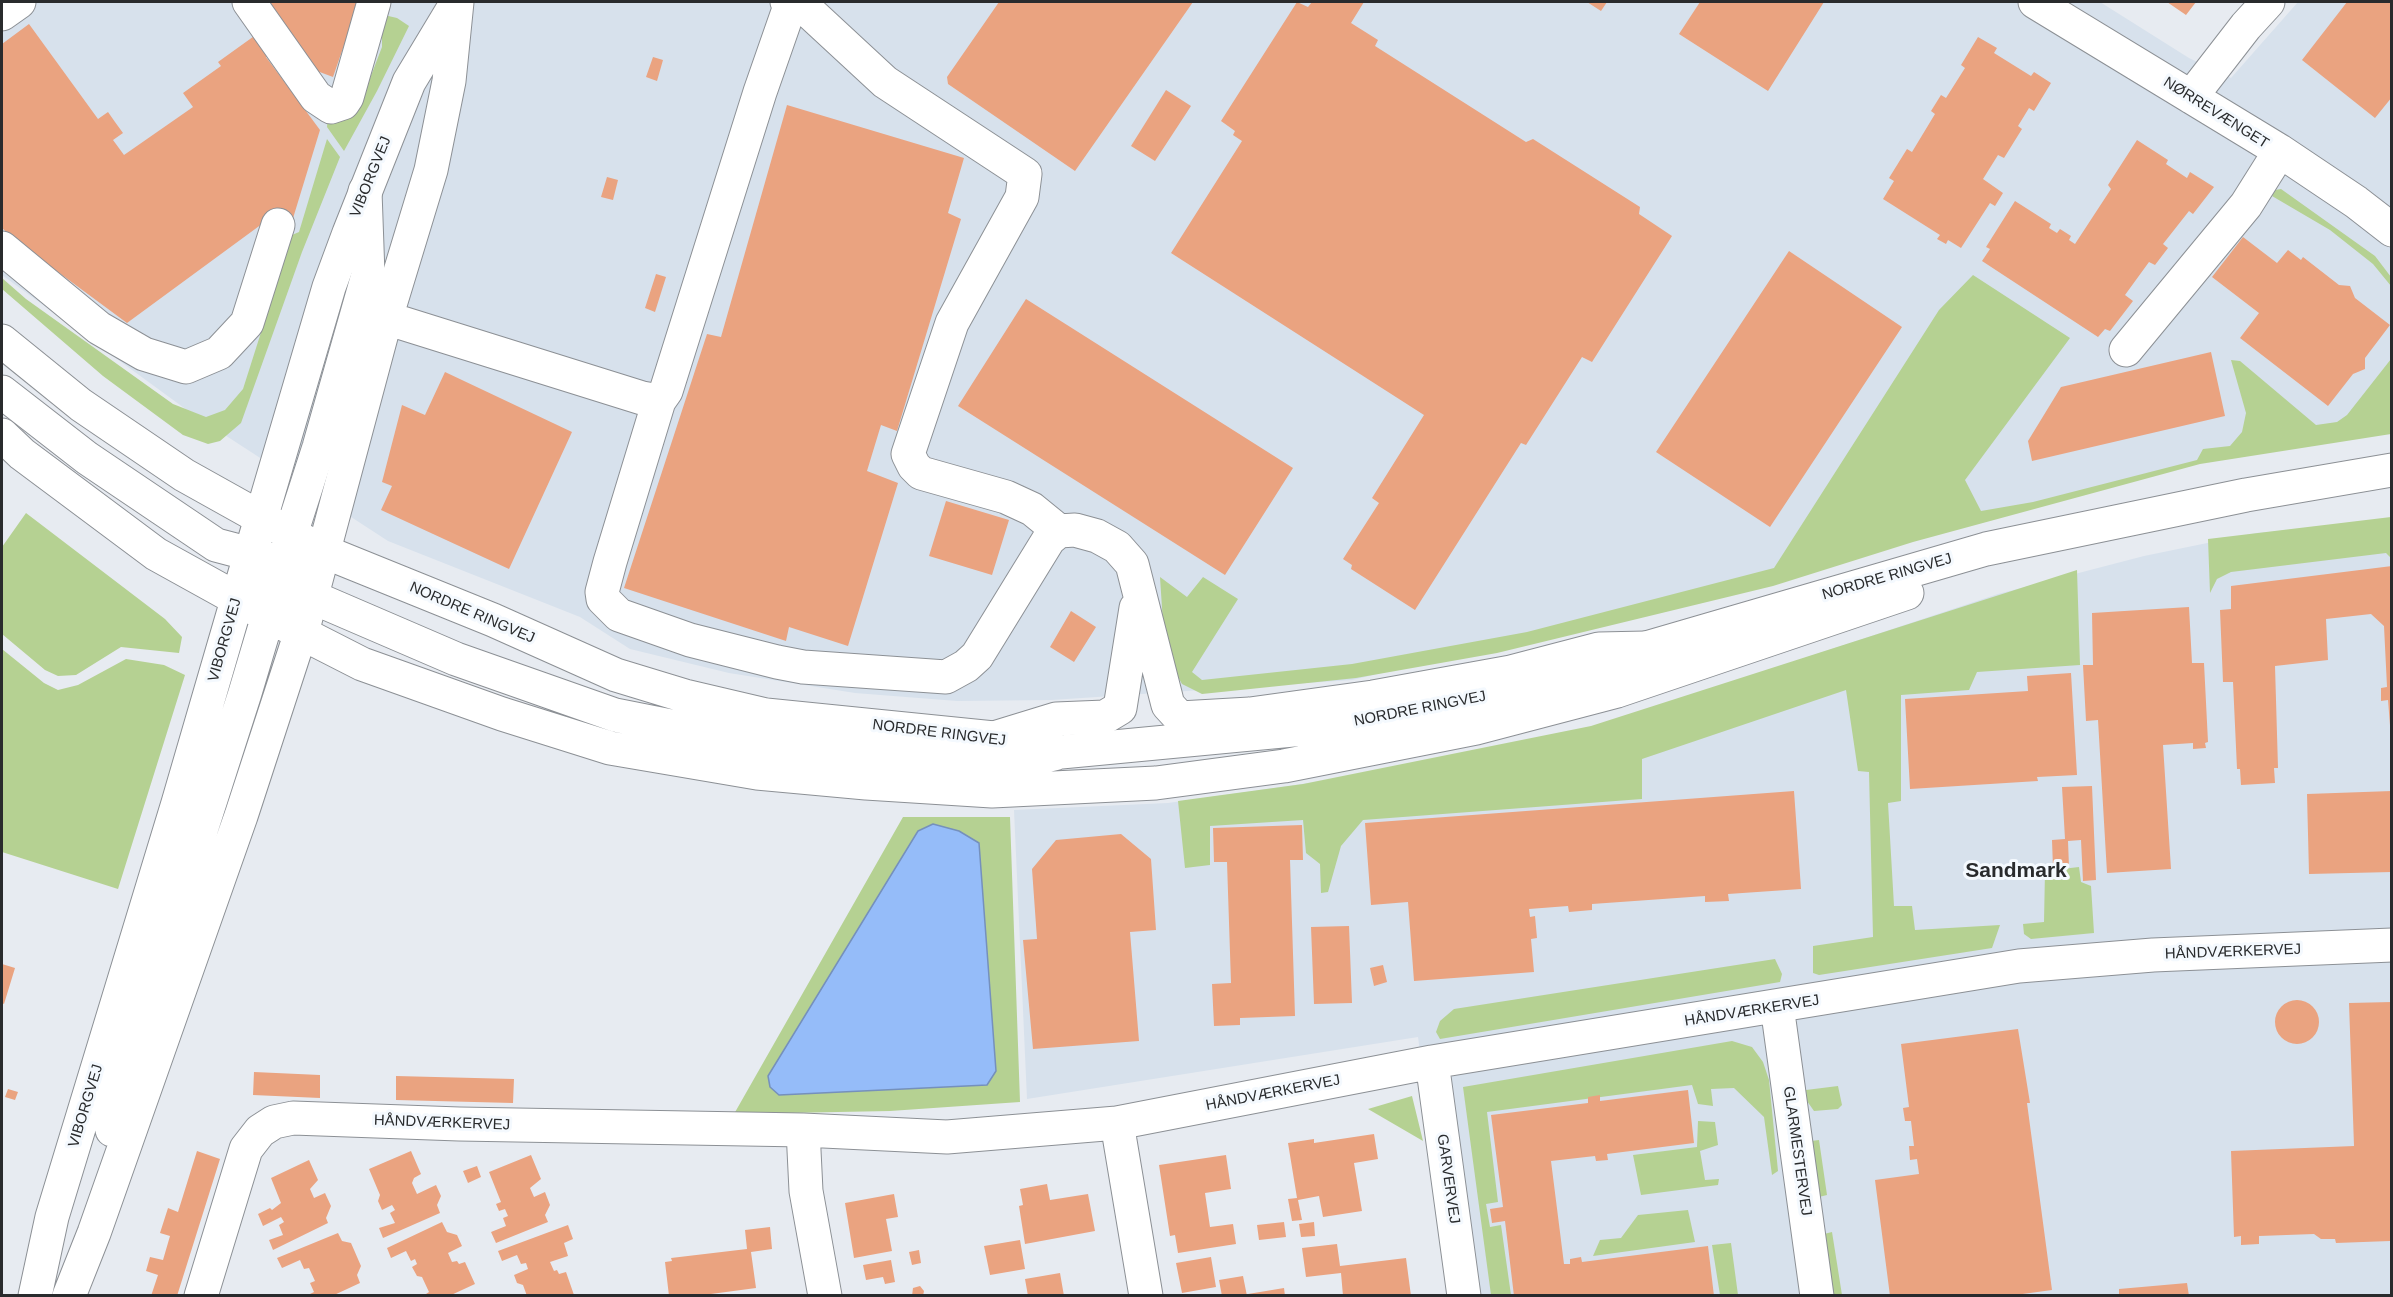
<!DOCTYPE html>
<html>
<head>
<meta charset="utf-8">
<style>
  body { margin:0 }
  #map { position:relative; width:2393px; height:1297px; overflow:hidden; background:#e7ebf1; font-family:Helvetica,sans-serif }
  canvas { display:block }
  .frame { position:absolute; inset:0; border:3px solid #292b2d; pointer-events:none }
</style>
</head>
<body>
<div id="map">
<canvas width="2393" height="1297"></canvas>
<div class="frame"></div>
</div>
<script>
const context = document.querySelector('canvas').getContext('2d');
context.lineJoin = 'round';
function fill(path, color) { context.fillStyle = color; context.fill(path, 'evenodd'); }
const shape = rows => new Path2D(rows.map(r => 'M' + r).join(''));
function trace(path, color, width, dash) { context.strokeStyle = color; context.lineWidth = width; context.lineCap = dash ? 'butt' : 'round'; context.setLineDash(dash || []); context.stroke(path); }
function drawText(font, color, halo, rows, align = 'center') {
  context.font = font + ' Helvetica,sans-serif'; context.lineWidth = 6; context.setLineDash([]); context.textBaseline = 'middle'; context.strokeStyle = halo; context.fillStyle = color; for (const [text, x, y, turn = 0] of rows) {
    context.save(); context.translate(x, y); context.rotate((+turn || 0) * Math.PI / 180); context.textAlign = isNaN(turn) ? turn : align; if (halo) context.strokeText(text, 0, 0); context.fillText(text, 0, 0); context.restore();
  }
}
const built = shape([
  [2,2,2100,2,2189,58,2231,78,2298,2,2391,2,2391,431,2278,445,2112,483,1674,605,1352,680,1052,700,957,701,855,693,729,673,630,649,580,617,388,541,191,413,2,275],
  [2391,522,2391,1295,1452,1295,1418,1037,1027,1099,1014,810,1168,803,1316,782,1587,730,1998,594,2144,556,2256,533]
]);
const green = shape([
  [384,15,397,18,409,26,377,91,344,151,327,127,328,116,344,118,357,112,382,47,382,35,379,25],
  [327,139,340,157,302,252,241,423,220,441,208,444,183,435,103,376,2,289,2,278,26,299,173,404,206,417,225,410,243,389,292,235,299,232],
  [2281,189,2375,256,2391,277,2391,286,2373,264,2330,230,2272,196,2275,190],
  [1973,275,2070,338,1965,480,1981,511,2033,502,2197,460,2203,449,2230,446,2242,432,2246,413,2231,360,2240,361,2316,425,2337,422,2347,415,2391,359,2391,434,2200,464,1913,542,1773,586,1497,653,1356,678,1202,694,1182,684,1165,654,1160,577,1187,597,1203,577,1238,599,1192,672,1202,680,1352,664,1527,632,1774,568,1939,310],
  [26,513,165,619,182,637,179,653,121,647,76,675,58,676,45,670,2,634,2,547],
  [2391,517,2391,558,2386,553,2231,572,2217,579,2210,593,2208,539],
  [2077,570,2080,665,1977,672,1969,690,1901,695,1901,801,1888,803,1894,906,1912,906,1915,930,2000,925,1992,948,1819,975,1813,973,1813,946,1873,937,1869,772,1858,771,1846,690,1642,759,1642,799,1363,820,1341,846,1328,892,1321,893,1320,864,1306,853,1303,820,1210,826,1210,865,1185,868,1178,801,1303,784,1591,726],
  [2,649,44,683,58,690,78,685,126,659,164,665,185,675,118,889,2,852],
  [903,817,1010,817,1020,1102,890,1111,734,1114],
  [2079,867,2081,882,2091,886,2094,933,2031,939,2024,934,2023,924,2044,922,2045,871],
  [1775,959,1782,974,1780,982,1440,1039,1436,1032,1440,1021,1454,1009],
  [1732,1041,1752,1047,1763,1062,1769,1080,1778,1171,1772,1175,1764,1117,1734,1088,1711,1089,1713,1106,1698,1104,1692,1085,1487,1112,1498,1202,1486,1204,1490,1227,1501,1225,1511,1295,1491,1295,1463,1087],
  [1838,1086,1842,1105,1838,1109,1814,1111,1807,1101,1806,1090],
  [1412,1096,1423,1141,1368,1109],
  [1698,1121,1715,1122,1718,1145,1700,1151,1705,1180,1719,1179,1718,1185,1641,1195,1633,1155,1697,1147],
  [1819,1140,1827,1195,1819,1197,1811,1141],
  [1688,1210,1695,1242,1593,1256,1600,1240,1621,1238,1638,1215],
  [1832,1232,1842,1295,1832,1295,1824,1234],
  [1731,1243,1738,1295,1720,1295,1712,1245]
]);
const water = shape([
  [933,824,959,831,979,843,996,1071,987,1085,779,1095,770,1087,768,1076,918,831,933,824]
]);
const building = shape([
  [265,2,359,2,333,77,309,68],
  [999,2,1193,2,1075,171,948,84,947,77],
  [1297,2,1308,7,1312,2,1364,2,1351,23,1378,40,1375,46,1526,142,1533,139,1640,207,1639,214,1672,236,1592,362,1582,357,1526,445,1521,443,1415,610,1351,569,1352,565,1343,559,1379,503,1372,498,1424,415,1171,253,1242,141,1233,135,1235,131,1221,121],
  [1587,2,1607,2,1601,11],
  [1700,2,1824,2,1768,91,1679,34],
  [2167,2,2196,2,2186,15],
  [2347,2,2392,2,2392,97,2375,118,2302,60],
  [29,24,98,119,108,112,115,122,123,133,113,140,124,155,193,107,183,93,221,66,218,62,257,34,271,53,266,57,320,130,290,228,266,221,127,323,16,241,2,228,2,44],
  [1978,37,1997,48,1994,53,2031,76,2034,72,2051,83,2034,111,2029,108,2018,126,2022,129,2004,158,1998,155,1983,179,2003,193,1995,206,1990,203,1961,248,1948,240,1946,244,1937,239,1940,235,1883,199,1894,181,1889,178,1907,149,1912,152,1935,114,1931,111,1941,95,1946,98,1965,68,1961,65],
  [653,57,663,60,657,81,646,77],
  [1166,90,1191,106,1155,161,1131,146],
  [787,105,964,158,948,213,961,219,897,431,881,425,867,471,898,483,848,646,789,627,786,641,624,588,707,334,721,337],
  [2137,140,2168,160,2166,164,2187,178,2190,172,2214,187,2193,214,2189,211,2163,244,2168,248,2155,265,2149,262,2125,295,2133,301,2110,331,2105,329,2098,337,1982,261,1990,249,1986,247,2015,201,2051,224,2049,228,2057,233,2060,229,2071,236,2069,240,2075,244,2111,189,2108,185],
  [607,177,618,180,613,200,601,197],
  [2243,237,2277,263,2288,250,2301,260,2303,257,2339,285,2350,286,2355,298,2390,325,2365,358,2365,369,2353,374,2328,406,2240,338,2259,313,2212,277],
  [1789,251,1902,327,1770,527,1656,452],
  [656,274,666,277,655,312,645,308],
  [1026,299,1293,468,1225,575,958,406],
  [2211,352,2225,416,2032,461,2028,441,2061,387],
  [445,372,572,432,509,569,381,510,392,486,382,482,402,405,425,415],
  [946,501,1009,520,992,575,929,556],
  [2392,566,2392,751,2388,700,2381,701,2381,688,2387,687,2384,626,2371,614,2326,619,2328,660,2275,666,2278,768,2274,768,2275,783,2241,785,2240,769,2237,769,2233,682,2223,682,2220,610,2231,609,2231,586],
  [2189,607,2192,663,2204,663,2208,742,2205,743,2206,748,2193,749,2193,743,2163,745,2171,869,2107,873,2098,720,2086,721,2083,665,2093,665,2092,613],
  [1071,611,1096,627,1074,662,1050,647],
  [2071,673,2077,775,2037,777,2038,781,1910,789,1905,699,2028,691,2027,676],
  [2092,786,2096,880,2083,881,2081,840,2068,841,2069,867,2053,868,2052,840,2065,839,2062,787],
  [1794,791,1801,889,1728,894,1729,901,1705,902,1705,896,1592,904,1592,910,1569,912,1568,906,1529,909,1530,917,1535,916,1537,938,1531,939,1534,972,1414,981,1408,902,1371,905,1365,823],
  [2392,791,2392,872,2309,874,2307,794],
  [1302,825,1303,860,1290,860,1295,1016,1240,1018,1240,1025,1214,1026,1212,984,1231,983,1227,862,1214,862,1213,828],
  [1121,834,1151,859,1156,930,1130,932,1139,1041,1033,1049,1023,940,1037,939,1032,869,1056,840],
  [1349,926,1352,1003,1314,1004,1311,927],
  [2,964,15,968,4,1004,2,1003],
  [1383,965,1387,982,1374,986,1370,968],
  '2275 1022a22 22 0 1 1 44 0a22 22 0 1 1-44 0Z',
  [2392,1002,2390,1241,2336,1243,2335,1239,2321,1239,2314,1234,2259,1236,2259,1244,2241,1245,2241,1236,2234,1237,2231,1151,2354,1146,2349,1003],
  [2018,1029,2030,1103,2027,1103,2052,1290,2008,1296,1890,1296,1875,1180,1919,1174,1917,1159,1910,1160,1909,1146,1914,1146,1911,1121,1905,1121,1903,1108,1909,1107,1901,1044],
  [254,1072,320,1075,320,1098,253,1095],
  [396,1076,514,1079,513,1103,396,1100],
  [8,1089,18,1092,15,1100,5,1097],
  [1688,1090,1694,1143,1607,1154,1608,1160,1596,1161,1595,1156,1551,1161,1564,1264,1570,1264,1570,1259,1581,1257,1582,1262,1708,1246,1714,1296,1514,1296,1505,1221,1492,1223,1490,1209,1503,1207,1491,1115,1588,1103,1588,1097,1600,1095,1600,1101],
  [1374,1134,1378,1159,1354,1163,1362,1211,1323,1217,1319,1196,1298,1200,1302,1220,1292,1221,1288,1199,1297,1198,1288,1143,1314,1139,1314,1143],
  [197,1151,220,1159,177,1296,151,1296,158,1275,146,1271,150,1257,163,1260,170,1236,160,1233,168,1208,178,1212],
  [411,1151,421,1174,414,1178,412,1183,417,1194,436,1185,441,1196,437,1205,440,1213,383,1238,379,1228,395,1223,390,1213,395,1210,392,1205,382,1210,378,1201,380,1195,369,1169],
  [531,1155,541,1179,530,1188,534,1197,545,1192,550,1205,545,1215,548,1222,496,1243,491,1232,506,1226,503,1218,508,1216,505,1209,499,1211,496,1204,501,1202,489,1172],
  [1226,1155,1231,1189,1205,1193,1210,1227,1233,1224,1236,1244,1178,1253,1175,1235,1170,1236,1159,1165],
  [309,1160,318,1180,310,1189,314,1198,325,1193,331,1206,326,1218,328,1223,273,1250,269,1240,283,1235,279,1225,284,1222,281,1217,263,1226,258,1214,270,1208,272,1210,281,1203,271,1178],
  [477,1166,481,1177,468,1183,463,1171],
  [1047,1184,1050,1200,1088,1194,1095,1231,1025,1244,1019,1206,1023,1205,1020,1189],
  [894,1194,898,1217,886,1219,892,1251,854,1258,845,1203],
  [442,1222,447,1232,457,1235,462,1246,448,1253,452,1262,457,1261,459,1264,465,1262,475,1284,449,1296,423,1296,429,1292,422,1277,417,1276,412,1267,417,1264,415,1259,411,1261,406,1251,391,1258,387,1248],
  [1284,1222,1286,1237,1259,1240,1257,1225],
  [1314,1222,1315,1236,1301,1237,1299,1224],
  [568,1225,573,1239,564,1243,568,1256,550,1262,554,1271,557,1270,559,1274,566,1272,574,1295,527,1296,523,1285,517,1283,514,1275,528,1269,526,1263,521,1264,517,1255,502,1261,498,1251],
  [770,1227,772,1249,751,1252,756,1288,696,1296,669,1296,665,1262,672,1261,671,1258,747,1249,745,1230],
  [338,1233,342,1241,351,1243,361,1266,357,1275,360,1283,332,1296,306,1296,314,1292,310,1283,315,1281,309,1268,304,1269,300,1260,282,1268,277,1258],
  [1020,1240,1025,1269,990,1275,984,1246],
  [1337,1244,1340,1266,1406,1258,1411,1296,1343,1296,1341,1273,1306,1277,1302,1248],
  [919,1250,921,1263,912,1265,909,1252],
  [1211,1257,1216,1287,1182,1293,1176,1263],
  [891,1260,895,1282,885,1284,883,1277,866,1280,863,1265],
  [1060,1273,1064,1296,1028,1296,1025,1279],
  [1243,1276,1247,1296,1222,1296,1219,1280],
  [2187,1283,2189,1296,2119,1296,2119,1289],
  [920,1286,924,1291,923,1296,912,1296,913,1288],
  [1284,1288,1285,1296,1248,1296,1248,1294]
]);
const minor = shape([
  [249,2,316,97,331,107,343,103,347,97,374,2],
  [787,2,790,6,805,8,885,82,1025,174,1022,197,952,323,908,454,914,466,921,473,1006,497,1032,509,1059,531],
  [2035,2,2280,151,2356,202,2392,230],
  [790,6,760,92,666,391,659,401,610,562,602,592,603,599,619,615,690,640,777,662,803,667,946,677,966,666,977,656,1049,539,1059,531,1075,530,1097,536,1117,547,1132,564,1168,705,1180,718,1250,714,1373,697,1511,672,1599,649,1646,648],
  [2,14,19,2],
  [2191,97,2246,26,2268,2],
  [2,248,99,328,144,354,186,367,219,353,247,323,278,225],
  [386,318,642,398,659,401],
  [2126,350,2246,205,2280,151],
  [2,392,87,458,216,545,269,559,300,560,318,555],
  [261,518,329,287,349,233,409,82,453,9],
  [304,625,386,318,431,170,449,81,457,2],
  [994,738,1056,719,1105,717,1120,708,1136,608],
  [1777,1006,1817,1296],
  [1432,1062,1464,1296],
  [1117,1123,1146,1296],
  [803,1130,806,1191,825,1296],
  [201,1296,246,1149,260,1131,274,1122,293,1118,459,1124,803,1130,947,1137,1117,1123,1432,1062,2019,966,2153,955,2392,945]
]);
const major = shape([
  [2,341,81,405,184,475,261,518,325,552,493,620,616,675,685,696,766,715,994,738,1061,752,1314,728,1454,705,1606,666,1646,648,1986,549,2246,495,2392,470],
  [2,435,22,454,156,554,268,616,362,664,502,714,610,748,757,773,866,783,992,791,1156,783,1284,766,1476,728,1617,691,1907,593],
  [237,599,262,587,291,588,456,659,615,715,766,745,999,767,1054,754],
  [112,1130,112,1115,134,1039,245,693,268,616,271,594],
  [35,1296,52,1217,178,803,261,518],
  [69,1296,94,1233,241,816,301,632,293,604,291,534,319,447,368,275,365,191]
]);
const streetNames = [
  ["NØRREVÆNGET",2216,113,32],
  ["VIBORGVEJ",371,177,-68],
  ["NORDRE RINGVEJ",1887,577,-16],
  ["NORDRE RINGVEJ",472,613,23],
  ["VIBORGVEJ",225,640,-74],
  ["NORDRE RINGVEJ",1420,709,-11],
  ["NORDRE RINGVEJ",939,733,7],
  ["HÅNDVÆRKERVEJ",2233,952,-2],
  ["HÅNDVÆRKERVEJ",1752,1011,-9],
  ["HÅNDVÆRKERVEJ",1273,1093,-11],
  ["VIBORGVEJ",86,1106,-73],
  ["HÅNDVÆRKERVEJ",442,1123,2],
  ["GLARMESTERVEJ",1797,1151,82],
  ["GARVERVEJ",1448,1179,82]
];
const districtNames = [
  ["Sandmark",2016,871]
];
fill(built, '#d7e1ec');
fill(green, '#b5d192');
fill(water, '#95bcf9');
trace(water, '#7590bc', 1.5);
fill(building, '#eaa380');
trace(minor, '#8c9095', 35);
trace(major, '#8c9095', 35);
trace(minor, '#fff', 33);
trace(major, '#fff', 33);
drawText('15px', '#292b2d', '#f4f9fe', streetNames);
drawText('bold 21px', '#292b2d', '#f4f9fe', districtNames);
</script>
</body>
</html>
